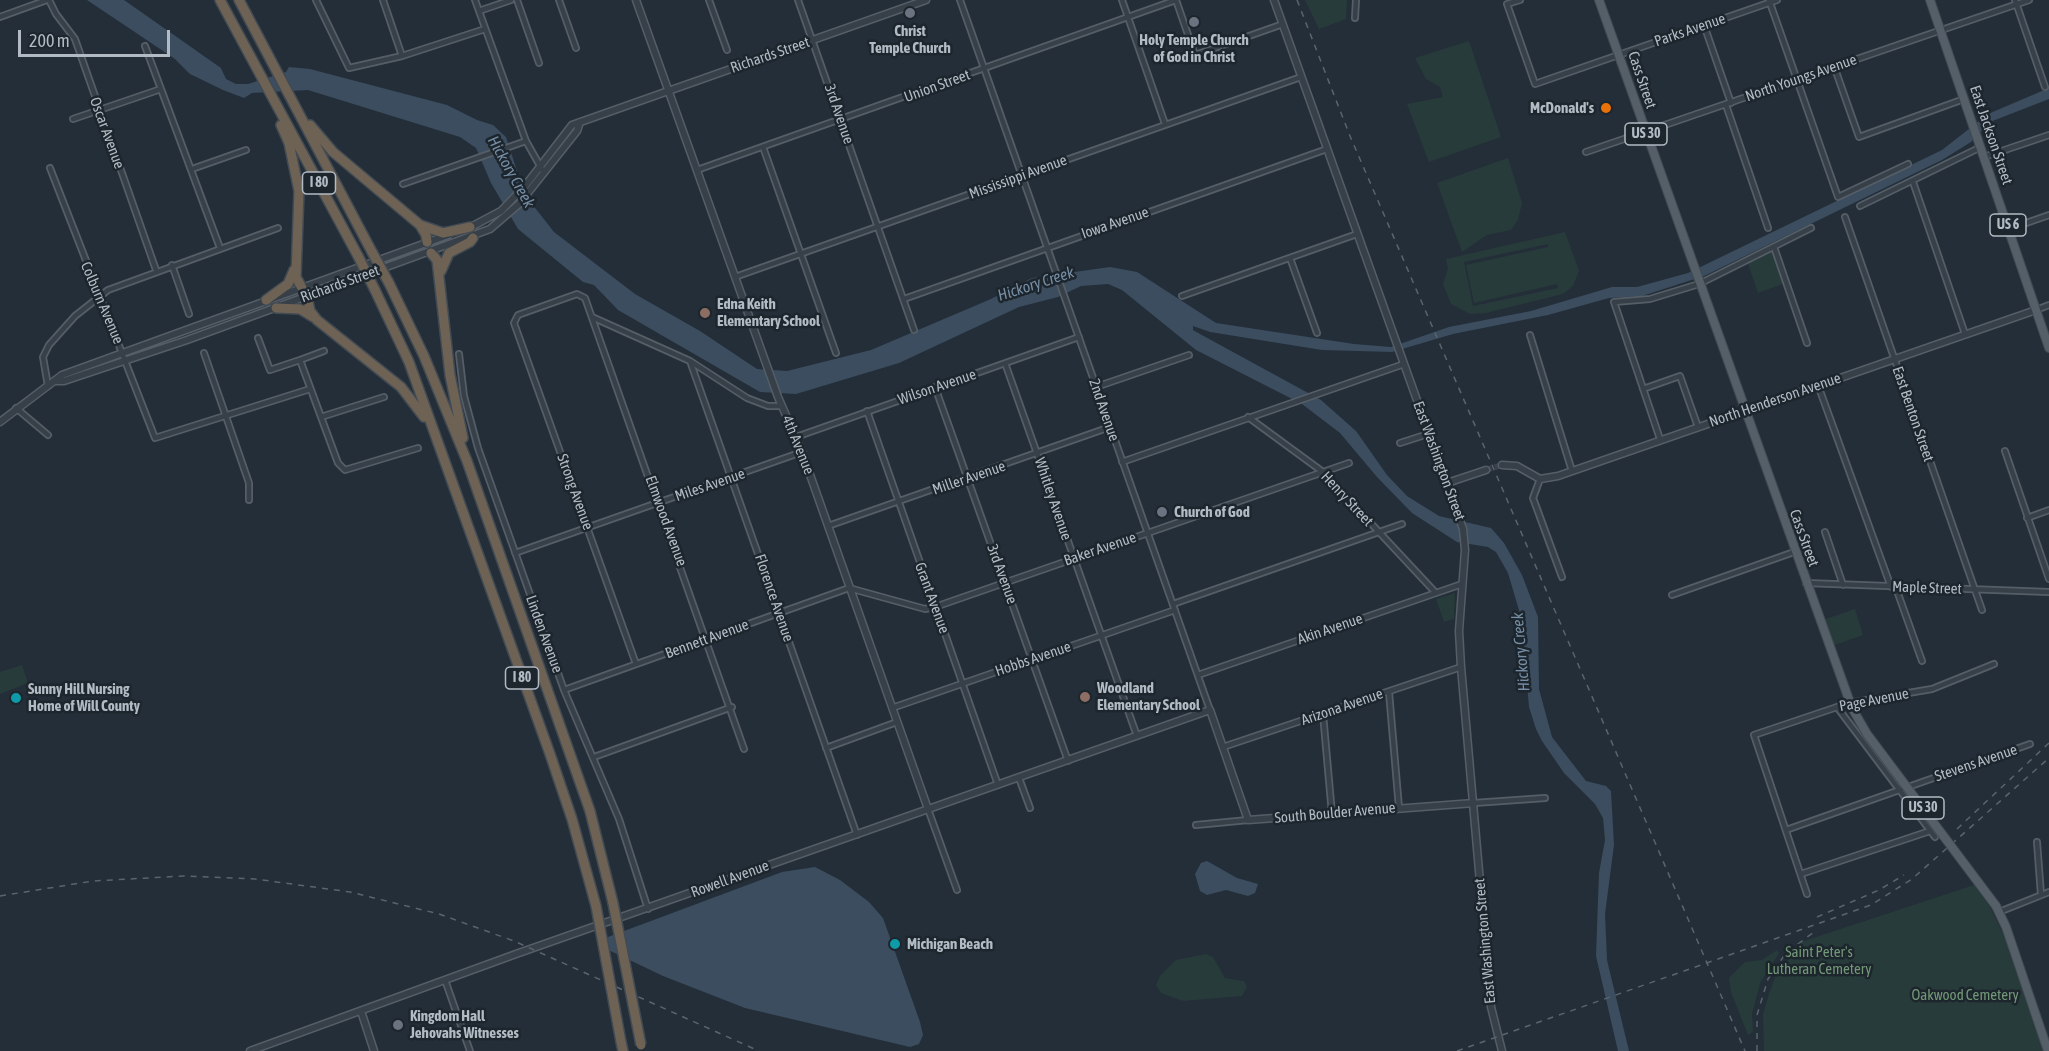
<!DOCTYPE html>
<html>
<head>
<meta charset="utf-8">
<style>
  body { margin:0 }
  #map { position:relative; width:2049px; height:1051px; overflow:hidden; background:#242e38; font-family:"Asap Condensed",sans-serif }
  canvas { display:block }
  .scale { position:absolute; left:18px; top:30px; width:152px; height:27px; box-sizing:border-box; border:3px solid #b2bbc4; border-top:0; padding-left:8px; font-size:18px; line-height:21px; white-space:nowrap; color:#b2bbc4; -webkit-text-stroke:4px #1d252d; paint-order:stroke }
</style>
</head>
<body>
<div id="map">
<canvas width="2049" height="1051"></canvas>
<div class="scale">200 m</div>
</div>
<script>
const context = document.querySelector('canvas').getContext('2d');
context.lineJoin = 'round';
function fill(path, color) { context.fillStyle = color; context.fill(path, 'evenodd'); }
const shape = rows => new Path2D(rows.map(r => 'M' + r).join(''));
function trace(path, color, width, dash) { context.strokeStyle = color; context.lineWidth = width; context.lineCap = dash ? 'butt' : 'round'; context.setLineDash(dash || []); context.stroke(path); }
function drawText(font, color, halo, rows, align = 'center') {
  context.font = font + ' "Asap Condensed",sans-serif'; context.lineWidth = 5; context.setLineDash([]); context.textBaseline = 'middle'; context.strokeStyle = halo; context.fillStyle = color; for (const [text, x, y, turn = 0] of rows) {
    context.save(); context.translate(x, y); context.rotate((+turn || 0) * Math.PI / 180); context.textAlign = isNaN(turn) ? turn : align; if (halo) context.strokeText(text, 0, 0); context.fillText(text, 0, 0); context.restore();
  }
}
const green = shape([
  [1305,0,1347,0,1346,19,1319,29],
  [1469,41,1501,137,1429,162,1407,104,1443,97,1440,87,1426,79,1415,58],
  [1508,158,1522,203,1518,220,1511,230,1487,235,1462,252,1437,183],
  [1565,232,1579,271,1573,286,1563,294,1486,313,1470,314,1451,304,1443,284,1448,268,1446,259],
  [1548,244,1548,247,1466,265,1474,303,1557,284,1558,288,1473,306,1464,262],
  [1774,248,1785,283,1758,293,1747,261],
  [1455,593,1454,619,1444,622,1436,599],
  [1855,609,1863,635,1829,647,1820,621],
  [22,665,28,683,0,694,0,672],
  [1974,885,1990,907,2003,934,2043,1051,1764,1051,1763,1014,1769,994,1776,974,1801,942],
  [1777,950,1779,953,1760,983,1752,1014,1753,1032,1748,1035,1731,992,1729,978,1745,962,1762,960],
  [1206,954,1213,957,1225,978,1244,981,1247,987,1242,996,1183,1001,1161,993,1156,985,1160,976,1176,960]
]);
const water = shape([
  [87,0,124,0,221,68,226,79,236,84,248,84,286,72,289,67,310,69,447,105,477,120,493,125,506,137,521,183,532,204,554,232,635,294,700,331,757,369,787,371,871,350,991,299,1032,278,1110,267,1137,272,1216,323,1354,344,1391,347,1449,327,1531,311,1612,287,1637,287,1688,273,1942,150,1988,114,2049,88,2049,99,1990,122,1971,142,1942,160,1704,276,1642,296,1609,298,1548,315,1453,334,1392,352,1322,350,1210,332,1193,326,1193,330,1200,334,1321,400,1356,431,1387,475,1407,496,1439,516,1491,528,1504,543,1522,575,1538,617,1539,689,1552,737,1586,781,1606,786,1611,791,1614,845,1605,914,1607,960,1629,1051,1618,1051,1596,956,1599,873,1605,840,1603,818,1595,804,1564,773,1542,741,1536,729,1529,707,1521,617,1508,573,1496,552,1488,547,1457,542,1412,513,1377,477,1340,433,1302,404,1196,350,1122,290,1108,284,1081,286,1058,297,1019,307,899,363,796,394,760,392,618,310,594,285,583,282,518,229,491,183,476,148,460,137,308,90,252,93,244,98,223,90,190,74,175,59],
  [1207,861,1237,878,1258,884,1255,893,1248,896,1226,890,1207,895,1200,891,1195,874,1201,863],
  [815,867,840,880,869,902,883,918,920,1022,923,1035,919,1044,910,1047,745,1008,663,976,598,945,600,940,782,872]
]);
const tertiaryTunnel = shape([
  [1486,470,1502,465]
]);
const minor = shape([
  [49,0,56,14,75,39,156,270],
  [316,0,349,68,402,56,485,29],
  [383,0,402,56],
  [475,0,526,141,544,173],
  [517,0,539,63],
  [559,0,576,48],
  [709,0,727,50],
  [798,0,914,330],
  [960,0,1210,710],
  [1122,0,1165,124],
  [1176,0,1195,55,1283,24],
  [1520,0,1507,4,1535,84,1777,0],
  [1769,0,1838,197,1908,164],
  [2015,0,2045,87],
  [479,11,511,0],
  [0,17,47,0],
  [1355,18,1356,0],
  [1704,25,1731,103],
  [145,46,220,248],
  [1834,66,1859,137,1964,99],
  [1726,105,1768,228],
  [73,119,161,89],
  [763,147,836,353],
  [1586,152,2029,0],
  [1984,157,2049,135],
  [50,168,155,438,310,389],
  [192,169,246,150],
  [697,170,1176,0],
  [1913,182,1965,334],
  [403,184,526,141],
  [1860,206,1981,147],
  [1845,217,1982,610],
  [2009,229,2049,215],
  [1774,247,1807,343],
  [1290,258,1317,333],
  [172,265,189,314],
  [735,277,1301,77],
  [1182,296,1357,234],
  [904,299,1327,149],
  [2036,310,2049,305],
  [592,317,690,361,747,398,768,406,782,406],
  [1530,335,1572,471],
  [258,338,270,370,300,360,338,463,345,470,418,448],
  [204,353,249,483,249,500],
  [459,354,464,396,478,448,564,690,619,819,648,909],
  [300,360,324,351],
  [690,361,857,835],
  [1005,363,1137,736],
  [1818,385,1891,587],
  [48,386,43,357,49,345,75,316,108,290,278,228],
  [935,387,1068,761],
  [1096,387,1189,355],
  [1643,389,1680,376,1698,427],
  [16,408,48,435],
  [867,411,998,785],
  [321,417,384,397],
  [1248,417,1323,472,1435,592],
  [796,437,1079,337],
  [1660,439,1614,302,1650,299,1699,284,1811,228],
  [1400,443,1428,434],
  [2005,451,2049,579],
  [1122,462,1404,364],
  [1540,479,1533,498,1562,577],
  [2027,518,2049,510],
  [828,526,1110,427],
  [1825,532,1843,585],
  [515,553,802,452],
  [1806,583,2049,592],
  [1896,588,1922,661],
  [1672,595,1794,552],
  [1173,604,1402,524],
  [636,664,514,323,518,315,577,294,585,298,744,749],
  [1198,675,1462,584],
  [564,690,849,588,925,609,935,607,1349,463],
  [1389,692,1399,808],
  [1837,707,1935,837],
  [892,708,1175,610],
  [1323,714,1332,814],
  [1223,747,1461,667],
  [826,748,897,722],
  [594,757,732,707],
  [1019,778,1030,808],
  [1474,803,1545,798],
  [928,809,957,890],
  [1196,825,1248,820],
  [1786,830,2030,744],
  [2037,842,2041,895],
  [1801,874,1930,831],
  [1807,894,1754,735,1849,703,1932,689,1994,664],
  [1999,912,2049,892],
  [445,980,470,1051]
]);
const tertiary = shape([
  [636,0,778,397,802,452,928,809],
  [1274,0,1463,529,1465,550,1459,631,1461,667,1491,1007,1502,1051],
  [469,228,501,211,525,186,572,125,926,0],
  [56,381,64,381,187,340,490,229,519,204,577,131,580,122],
  [0,422,62,375,448,235],
  [1502,465,1517,466,1540,479,1558,476,2036,310],
  [1447,483,1486,470],
  [361,1011,374,1051],
  [250,1051,516,954,1210,710,1248,820,1474,803]
]);
const primary = shape([
  [1599,0,1852,708],
  [1930,0,2049,348],
  [1996,906,2006,927,2048,1051]
]);
const motorway = shape([
  [220,0,358,256],
  [239,0,372,252],
  [281,125,289,143,299,191,296,277,302,288],
  [310,125,333,152,420,225,426,235,427,242],
  [420,225,443,233,470,227],
  [431,253,437,260,450,375,463,438],
  [441,271,449,253,470,242,473,238],
  [389,283,424,356,467,461,590,811,613,903],
  [375,290,409,362,550,754,572,819,596,906],
  [307,297,310,311,317,320,401,387,424,417],
  [266,300,288,284,294,270],
  [276,308,300,309,313,317],
  [621,1042,623,1051]
]);
const rail = shape([
  [1297,0,1350,136,1745,1051],
  [1957,829,2049,743],
  [0,896,93,881,184,876,255,879,350,892,439,914,514,941,759,1051],
  [1817,917,1879,890,1904,875],
  [1457,1051,1871,905,1912,879,2049,758],
  [1757,1051,1757,1015,1768,979,1786,953,1814,932]
]);
const primaryBridge = shape([
  [1852,708,1867,734,1996,906]
]);
const motorwayBridge = shape([
  [372,252,389,283],
  [358,256,375,290],
  [613,903,641,1045],
  [596,906,621,1042]
]);
const markers = [
  [910,13,6,"#6b7280"],
  [1194,22,6,"#6b7280"],
  [1606,108,6,"#e8710a"],
  [705,313,6,"#8d6e63"],
  [1162,512,6,"#6b7280"],
  [1085,697,6,"#8d6e63"],
  [16,698,6,"#0f9aa8"],
  [895,944,6,"#0f9aa8"],
  [398,1025,6,"#6b7280"]
];
const shields = [
  [1646,134,42],
  [319,183,33],
  [2008,225,36],
  [522,678,33],
  [1923,808,42]
];
const shieldNames = [
  ["US 30",1646,134],
  ["I 80",319,183],
  ["US 6",2008,225],
  ["I 80",522,678],
  ["US 30",1923,808]
];
const streetNames = [
  ["Parks Avenue",1690,30,-19],
  ["Richards Street",770,55,-19],
  ["North Youngs Avenue",1801,78,-19],
  ["Cass Street",1642,80,71],
  ["Union Street",937,86,-20],
  ["3rd Avenue",839,114,71],
  ["Oscar Avenue",107,133,70],
  ["East Jackson Street",1991,135,71],
  ["Mississippi Avenue",1018,177,-20],
  ["Iowa Avenue",1115,223,-19],
  ["Richards Street",340,284,-20],
  ["Colburn Avenue",102,303,67],
  ["Wilson Avenue",937,387,-19],
  ["North Henderson Avenue",1775,400,-19],
  ["2nd Avenue",1104,410,71],
  ["East Benton Street",1913,414,71],
  ["4th Avenue",798,445,68],
  ["East Washington Street",1439,461,70],
  ["Miller Avenue",969,478,-19],
  ["Miles Avenue",710,485,-19],
  ["Strong Avenue",575,492,70],
  ["Whitley Avenue",1053,499,71],
  ["Henry Street",1347,499,47],
  ["Elmwood Avenue",666,521,70],
  ["Cass Street",1804,538,70],
  ["Baker Avenue",1100,549,-19],
  ["3rd Avenue",1002,574,70],
  ["Maple Street",1927,588,2],
  ["Florence Avenue",774,598,71],
  ["Grant Avenue",932,598,70],
  ["Akin Avenue",1330,629,-19],
  ["Linden Avenue",544,634,70],
  ["Bennett Avenue",707,639,-20],
  ["Hobbs Avenue",1033,659,-19],
  ["Page Avenue",1874,700,-11],
  ["Arizona Avenue",1342,707,-19],
  ["Stevens Avenue",1976,763,-19],
  ["South Boulder Avenue",1335,813,-5],
  ["Rowell Avenue",730,879,-20],
  ["East Washington Street",1485,941,-95]
];
const poiNames = [
  ["Christ",910,31,"center"],
  ["Temple Church",910,48,"center"],
  ["Holy Temple Church",1194,40,"center"],
  ["of God in Christ",1194,57,"center"],
  ["McDonald's",1594,108,"right"],
  ["Edna Keith",717,304],
  ["Elementary School",717,321],
  ["Church of God",1174,512],
  ["Woodland",1097,688],
  ["Elementary School",1097,705],
  ["Sunny Hill Nursing",28,689],
  ["Home of Will County",28,706],
  ["Michigan Beach",907,944],
  ["Kingdom Hall",410,1016],
  ["Jehovahs Witnesses",410,1033]
];
const parkNames = [
  ["Saint Peter's",1819,952],
  ["Lutheran Cemetery",1819,969],
  ["Oakwood Cemetery",1965,995]
];
const waterNames = [
  ["Hickory Creek",511,172,61],
  ["Hickory Creek",1036,284,-18],
  ["Hickory Creek",1521,652,-95]
];
fill(green, '#273b3a');
fill(water, '#3b4d5f');
trace(tertiaryTunnel, '#39434d', 6, [6, 3]);
trace(minor, '#555e66', 8);
trace(tertiary, '#555e66', 9);
trace(primary, '#414951', 10);
trace(motorway, '#424b53', 12);
trace(minor, '#374048', 4.5);
trace(tertiary, '#374048', 6);
trace(primary, '#555f68', 8);
trace(motorway, '#6e6255', 9);
trace(rail, '#5a646f', 1.5, [6, 6]);
trace(primaryBridge, '#414951', 10, []);
trace(motorwayBridge, '#424b53', 12, []);
trace(primaryBridge, '#555f68', 8);
trace(motorwayBridge, '#6e6255', 9);
for (const [x, y, r, color] of markers) { const dot = new Path2D(); dot.arc(x, y, r, 0, 2 * Math.PI); context.fillStyle = color; context.fill(dot); trace(dot, '#1d252d', 2); }
for (const [x, y, w] of shields) { const box = new Path2D(); box.roundRect(x - w / 2, y - 11, w, 22, 4.5); context.fillStyle = '#1d252d'; context.fill(box); trace(box, '#b2bbc4', 1.5); }
drawText('bold 14px', '#b2bbc4', null, shieldNames);
drawText('15px', '#b2bbc4', '#1d252d', streetNames);
drawText('bold 15px', '#b2bbc4', '#1d252d', poiNames, 'left');
drawText('15px', '#739878', '#1d252d', parkNames);
drawText('italic 16px', '#768ea5', '#1d252d', waterNames);
</script>
</body>
</html>
